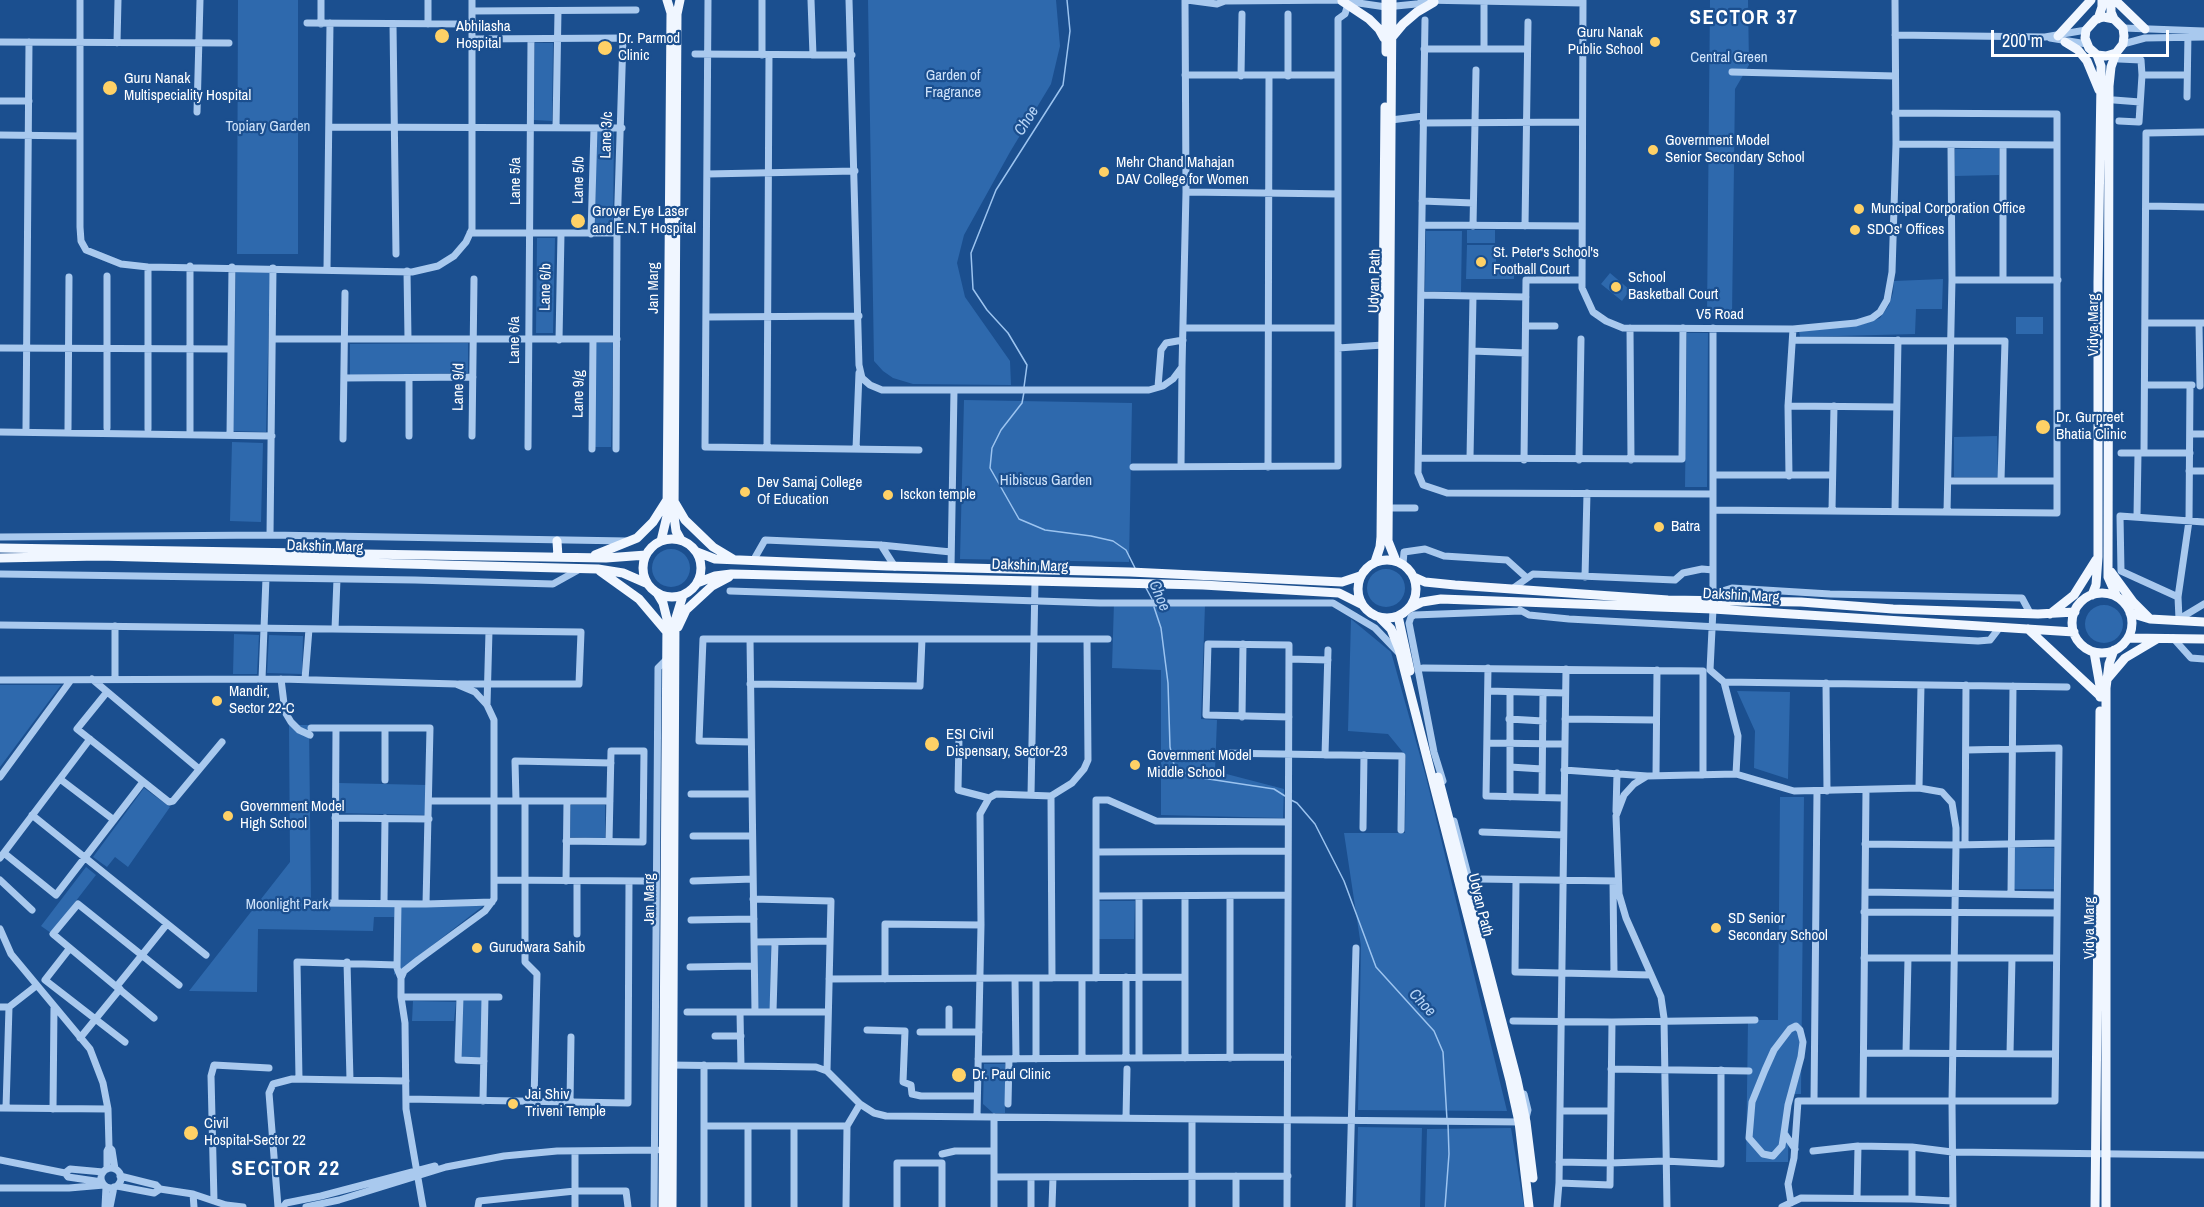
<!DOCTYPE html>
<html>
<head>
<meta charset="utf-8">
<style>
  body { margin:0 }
  #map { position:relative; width:2204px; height:1207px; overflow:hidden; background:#1b4f8f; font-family:"Archivo Narrow",sans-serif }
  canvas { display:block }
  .scale { position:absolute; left:1991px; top:30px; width:178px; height:27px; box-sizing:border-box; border:3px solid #fff; border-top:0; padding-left:8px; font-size:18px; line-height:21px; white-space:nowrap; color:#fff; -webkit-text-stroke:4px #1b4f8f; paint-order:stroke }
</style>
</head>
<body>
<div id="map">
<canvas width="2204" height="1207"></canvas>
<div class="scale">200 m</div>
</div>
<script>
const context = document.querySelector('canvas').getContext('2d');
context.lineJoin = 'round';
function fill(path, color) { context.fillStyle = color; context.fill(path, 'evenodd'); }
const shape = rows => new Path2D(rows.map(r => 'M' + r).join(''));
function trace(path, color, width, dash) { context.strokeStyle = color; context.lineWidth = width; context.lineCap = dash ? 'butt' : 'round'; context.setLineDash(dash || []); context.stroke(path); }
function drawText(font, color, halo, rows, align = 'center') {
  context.font = font + ' "Archivo Narrow",sans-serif'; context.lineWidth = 4.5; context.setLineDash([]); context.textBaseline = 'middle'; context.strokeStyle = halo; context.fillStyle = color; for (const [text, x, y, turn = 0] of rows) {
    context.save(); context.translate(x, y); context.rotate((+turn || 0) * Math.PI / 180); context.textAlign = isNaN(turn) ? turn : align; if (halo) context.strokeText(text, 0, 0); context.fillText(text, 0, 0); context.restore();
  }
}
const green = shape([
  [238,0,298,0,298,254,237,254],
  [868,0,1056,0,1060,46,1051,84,1010,152,964,235,957,263,965,297,1010,361,1011,385,913,384,893,378,883,371,874,361],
  [1710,0,1748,0,1749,65,1735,89,1732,316,1707,316],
  [535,43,553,43,552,121,534,120],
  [596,131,614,131,613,231,595,231],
  [1999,148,1999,175,1955,176,1955,149],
  [1467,230,1495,230,1495,243,1467,243],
  [1426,231,1462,231,1461,292,1425,291],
  [537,238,555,238,553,333,536,333],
  [1467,245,1496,245,1496,277,1497,267,1514,267,1514,279,1466,279],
  [236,271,270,272,266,432,233,431],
  [1610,273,1630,290,1622,301,1601,284],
  [1943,279,1942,309,1916,309,1915,334,1800,337,1799,331,1857,326,1880,318,1889,305,1893,293,1894,281],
  [2016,317,2043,317,2043,334,2016,334],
  [1687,333,1708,333,1707,487,1685,487],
  [468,343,468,373,350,375,350,344],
  [596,343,613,343,611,447,594,447],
  [964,400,1132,403,1129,562,960,559],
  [1997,436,1998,477,1954,477,1954,437],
  [232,442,263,443,261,522,230,521],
  '652 568a19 19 0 1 1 38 0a19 19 0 1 1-38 0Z',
  '1367 588a19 19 0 1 1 38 0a19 19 0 1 1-38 0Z',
  [1114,602,1205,605,1201,719,1217,720,1215,771,1284,789,1283,818,1161,815,1161,670,1112,668],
  '2085 624a19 19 0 1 1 38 0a19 19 0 1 1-38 0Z',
  [1351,619,1391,652,1426,777,1507,1111,1358,1110,1361,946,1344,833,1405,833,1406,756,1388,734,1348,731],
  [234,634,259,635,257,674,233,674],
  [269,635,303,636,302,674,267,673],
  [0,685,61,685,0,767],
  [1737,691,1790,692,1788,779,1754,768,1755,731],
  [289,725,309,725,311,902,483,906,394,975,394,917,374,917,373,931,258,929,257,992,189,991,290,862],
  [339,783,427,785,427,815,339,813],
  [144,788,170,807,128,867,115,857,107,867,93,857],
  [1780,797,1804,797,1801,1094,1789,1094,1788,1162,1746,1162,1748,1020,1778,1020],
  [571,805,605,805,605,838,570,837],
  [2013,848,2054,848,2054,889,2013,889],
  [86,867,96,875,51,933,41,926],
  [1099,901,1135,901,1134,939,1099,939],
  [758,946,771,946,770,1009,758,1009],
  [460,997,485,997,484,1061,458,1060],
  [413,1001,456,1002,454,1021,412,1021],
  [984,1064,1005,1064,1005,1113,993,1113,983,1104],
  [1358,1127,1422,1128,1420,1207,1356,1207],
  [1511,1128,1524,1207,1425,1207,1427,1129]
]);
const stream = shape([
  [1024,387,1027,365,1008,333,987,310,973,289,971,253,996,190,1063,85,1070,31,1067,0],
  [1024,392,1022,403,1001,430,992,448,990,468,1019,519,1045,530,1091,536,1113,541,1126,550,1135,568],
  [1146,588,1152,599],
  [1154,607,1161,628,1168,683,1170,747,1174,765,1189,776,1274,789,1285,796],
  [1291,800,1297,803,1315,824,1344,881,1376,967,1434,1031,1443,1052,1447,1120],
  [1445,1207,1449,1154,1448,1124]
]);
const minor = shape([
  [80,0,80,227,81,241,86,250,121,264,148,267,412,272,438,266,454,256,466,242,472,229,472,0],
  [321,0,321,24],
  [708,0,705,447,919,450],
  [762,0,762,55],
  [811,0,813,55],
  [849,0,859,365,862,378,870,385,882,390,1149,390,1163,386,1173,379,1182,367,1186,192,1185,0],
  [1187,0,1217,4,1225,1,1346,0],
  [1421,0,1583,3],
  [1583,0,1582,288,1593,312,1606,321,1623,328,1793,329,1856,323,1872,318,1880,312,1887,300,1892,272,1896,144,1895,0],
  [1345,1,1386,7,1426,3],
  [472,11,636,10],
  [1288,14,1288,76],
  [1425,20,1418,473,1423,485,1447,493,1713,494],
  [307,23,472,24],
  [393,24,396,254],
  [428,24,428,0],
  [2123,28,2204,31],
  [1895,35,2045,37,2086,30],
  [2050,38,2087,44],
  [472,39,623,38,617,233,616,449],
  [0,42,229,43],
  [117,43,118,0],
  [2123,44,2145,38,2204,37],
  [1424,49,1527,49],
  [1484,49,1484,2],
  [695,54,852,55],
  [2119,59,2141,60,2142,75],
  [1732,72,1895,76],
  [1185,75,1338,75],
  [1241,76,1242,14],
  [2187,97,2188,33],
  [2114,100,2140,102],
  [0,101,29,101],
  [197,112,200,0],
  [1391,120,1423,116],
  [2119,121,2139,122,2142,75,2187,75],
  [1423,123,1582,122],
  [330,127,622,128],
  [556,128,558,11],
  [0,135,80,136],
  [1896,144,2057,145],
  [2003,145,2003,280],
  [707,174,855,171],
  [1186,192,1338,194],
  [1422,201,1473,203],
  [2146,206,2204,207],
  [1422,225,1582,226],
  [1473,226,1476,70],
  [1525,226,1528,22],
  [470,233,617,233],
  [591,234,594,128],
  [327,269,330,23],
  [407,271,408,339],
  [107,276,107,428],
  [1952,280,2058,280],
  [1421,295,1526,297],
  [706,317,859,316],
  [2145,323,2204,323],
  [2199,323,2200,386],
  [1526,326,1555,326],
  [1183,328,1338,328],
  [1630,328,1631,460],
  [274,339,617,339],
  [559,340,561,234],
  [1793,340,2005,341,2001,480],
  [0,348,231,349],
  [1338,348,1383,345],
  [1472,351,1525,353],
  [344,378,473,377],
  [2145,385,2192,385],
  [1158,387,1161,350,1166,343,1183,340],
  [1788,406,1896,407],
  [26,428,29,42],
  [68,429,69,277],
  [148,429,148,267],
  [0,432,272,436],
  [2190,434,2204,434],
  [190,435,190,266],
  [230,435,232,267],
  [409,436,409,378],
  [472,436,474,279],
  [343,439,345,293],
  [528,447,531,39],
  [767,448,769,55],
  [592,449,593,339],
  [856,449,859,373],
  [2121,453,2190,453],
  [2144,453,2146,133,2204,132],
  [1419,458,1682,459,1683,328],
  [1470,458,1473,296],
  [1524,460,1526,280,1582,280],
  [1579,460,1581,339],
  [1133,467,1338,466,1338,19,1345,14,1348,4],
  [1181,467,1182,367],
  [1268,467,1269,76],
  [2189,471,2204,471],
  [1713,475,1832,475],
  [1789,476,1788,406,1793,329],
  [1948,481,2057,481],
  [1388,508,1415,508],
  [1713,510,2057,513,2057,114,1895,113],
  [1832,510,1834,406],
  [1895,511,1898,340],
  [1947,512,1952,280,1951,145],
  [2137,516,2138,453],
  [270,535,273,268],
  [0,537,270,535,627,541],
  [881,545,895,567],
  [753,561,765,540,881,545,951,552],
  [1403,564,1404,552,1425,549,1444,556,1507,560,1527,578],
  [951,568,954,390],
  [0,574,415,580,553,584,580,569],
  [1585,577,1587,493],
  [1512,589,1533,574,1675,580,1683,573,1702,569,1713,570],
  [730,591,1100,603,1333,603,1375,628,1398,652],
  [1713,594,1732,588,1830,594,2022,598,2030,613],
  [2178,597,2121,571,2120,516,2204,522],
  [1713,599,1713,328],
  [1713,609,1710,670,1724,682,1738,736,1736,774],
  [1520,610,1529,615,1569,619,1978,641,1990,640,2000,627],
  [2179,619,2178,597,2189,521,2190,385],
  [2179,619,2204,604],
  [0,625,581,632,579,684,459,684],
  [335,629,337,579],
  [2173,638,2191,658,2204,659],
  [750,639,755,1012],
  [1289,659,1328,660],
  [1423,668,1703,671,1703,775],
  [1488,668,1486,796,1563,798],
  [92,679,199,769],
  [115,679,115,626],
  [262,679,266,578],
  [281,679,285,712,291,722,299,730,310,735],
  [305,679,309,629],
  [0,680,281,679,456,684,475,692,487,705,494,720,494,899,485,911,418,960,404,971,401,978,401,997,405,1023,406,1109,423,1207],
  [1724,682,2067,687],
  [1826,683,1827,791],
  [750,684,920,686,922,639],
  [1488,691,1565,693],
  [107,692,77,729,169,802,173,801,222,742],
  [1510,692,1510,797],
  [487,705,489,631],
  [1242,717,1243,644],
  [1509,719,1543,721],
  [1565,719,1656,720],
  [311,728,430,728,426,904],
  [385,728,385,780],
  [959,738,958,790,989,798],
  [751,742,699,741,703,639,1108,639],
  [1487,743,1564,744],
  [1220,753,1402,756,1401,830],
  [1325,755,1328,650],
  [1510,767,1542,769],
  [1564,770,1647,776],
  [1656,775,1657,670],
  [0,777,71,680],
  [60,779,114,820],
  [1443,781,1434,752,1409,623,1411,617,1414,615,1521,611],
  [1919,788,1921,685],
  [691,794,752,794],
  [1031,795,1035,581],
  [1051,796,1052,978],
  [1542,797,1543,693],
  [429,801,610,801],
  [516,801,515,761,611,763],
  [525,801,525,962,537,974,534,1101],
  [1616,811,1617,773],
  [32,815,206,955],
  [335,818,429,819],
  [1454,821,1476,906],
  [1363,828,1364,755],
  [1482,832,1563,835],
  [693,836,752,836],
  [566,841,643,842,644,751,611,751,609,841],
  [1865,844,1956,845,2058,843],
  [1965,845,1966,685],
  [1096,852,1288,851],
  [4,853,56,895,143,782],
  [0,858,90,739],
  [1479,879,1618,881],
  [0,880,32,910],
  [494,880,645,881],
  [566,881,567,801],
  [693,881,753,879],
  [1516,881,1515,972,1651,975],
  [1613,881,1614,974],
  [1865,892,2057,895],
  [2011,894,2013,686],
  [1096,896,1288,895],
  [1230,896,1230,1058],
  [753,899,831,901,827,1071],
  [318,903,426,904,492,902],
  [335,903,336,728],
  [384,903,385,818],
  [398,904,397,968,401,978],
  [1864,912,2057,913],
  [691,920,754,919],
  [0,929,11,954,90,1049,103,1083,108,1109,109,1147],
  [577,934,577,881],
  [754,942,830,941],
  [70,948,45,980,125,1042],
  [1864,958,2056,958],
  [347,962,350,1080],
  [690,967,754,966],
  [1126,977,1126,1058],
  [1015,978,1016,1059],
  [1036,978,1036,1059],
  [1082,978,1082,1058],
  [1096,978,1096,800,1108,800,1156,821,1288,822],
  [829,979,1185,977],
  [885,979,885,924,981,925],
  [117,986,167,924],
  [401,997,499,997],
  [460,997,458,1060,484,1061],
  [0,1007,9,1007,36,986],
  [949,1009,949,1032],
  [687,1012,828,1012],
  [740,1012,741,1066],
  [773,1012,775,942],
  [154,1018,53,934,78,904,179,985],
  [1513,1021,1612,1022,1755,1020],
  [867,1030,905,1031,903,1082,911,1085,912,1094,921,1096,977,1096],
  [920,1032,979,1032],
  [715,1036,741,1036],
  [80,1038,120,989],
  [1864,1053,2055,1054],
  [1906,1053,1908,958],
  [2010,1054,2012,958],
  [1139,1058,1139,896],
  [1185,1058,1185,896],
  [978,1059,1288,1057],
  [669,1065,816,1067,827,1071,860,1104,874,1113,886,1116,1523,1122],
  [704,1065,704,1207],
  [1611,1069,1749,1071],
  [299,1079,297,962,397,965],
  [1524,1094,1528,1110,1526,1118],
  [406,1099,628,1103,629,881],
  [483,1101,485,997],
  [1814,1101,1817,791],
  [1863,1101,1866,790],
  [570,1102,571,1037],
  [1008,1104,1009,1059],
  [0,1108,108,1109],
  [6,1108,9,1007],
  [53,1109,54,1008],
  [1560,1111,1611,1111],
  [977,1117,981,925,980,814,989,798,996,794,1051,796,1072,783,1084,769,1088,760,1087,639],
  [994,1117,994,1207],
  [1126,1118,1127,1069],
  [704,1126,847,1126],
  [748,1126,748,1207],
  [1784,1133,1782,1146,1773,1156,1763,1154,1749,1138,1752,1102,1765,1070,1774,1050,1790,1029,1796,1026,1800,1030,1803,1042,1801,1057,1788,1105,1784,1133,1795,1149],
  [1912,1147,1952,1152,2204,1155],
  [1813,1151,1858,1146],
  [942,1154,955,1151,994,1151],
  [0,1160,65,1173],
  [1559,1162,1611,1163,1665,1161,1721,1164,1721,1070],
  '101 1178a10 10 0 1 1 20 0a10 10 0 1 1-20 0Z',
  [107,1169,107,1151,109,1147,112,1150,115,1169],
  [1236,1176,1236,1207],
  [994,1177,1288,1176],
  [102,1182,68,1177,65,1173,70,1169,103,1172],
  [1559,1183,1610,1185,1612,1022],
  [117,1186,154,1193,160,1189,156,1185,120,1176],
  [0,1188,69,1188,104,1185],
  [160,1189,193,1194,226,1205,243,1207],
  [193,1194,194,1207],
  [1857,1198,1858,1146,1912,1147,1912,1199],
  [214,1201,211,1076,214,1065,269,1068],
  [1791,1203,1788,1184,1794,1158,1798,1101,2055,1101,2059,748,1966,750],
  [105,1207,106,1187],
  [110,1207,114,1187],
  [278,1207,269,1093,273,1084,292,1079,406,1081],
  [283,1207,286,1203,321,1196,435,1166],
  [306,1207,339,1200,446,1167,504,1156,557,1151,657,1150],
  [478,1207,479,1201,575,1191,626,1191,628,1207],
  [575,1207,575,1151],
  [654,1207,658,668,667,659],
  [794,1207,794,1126],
  [846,1207,847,1126,860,1104],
  [897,1207,897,1163,942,1163,942,1207],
  [1031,1207,1031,1177],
  [1052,1207,1053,1177],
  [1192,1207,1192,1119],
  [1287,1207,1289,645,1208,644,1206,715,1289,717],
  [1349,1207,1356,948],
  [1557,1207,1559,1183,1566,669],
  [1667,1207,1664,1018,1661,997,1626,918,1619,894,1616,816,1624,795,1634,784,1647,776,1736,774,1794,791,1919,788,1942,792,1952,803,1956,828,1956,845,1952,1102,1953,1207],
  [1782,1207,1801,1198,1912,1199,1953,1201]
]);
const major = shape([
  [680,0,677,14,674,516,676,531,681,540],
  [1392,0,1388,541,1396,561],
  [2111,0,2111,12,2114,19,2123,28,2124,36,2123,44,2116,53,2111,67,2109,86,2108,577,2117,597],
  [2115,0,2145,29],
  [1342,1,1369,19,1379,29,1384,38],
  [2098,19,2102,7,2102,0],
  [2114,19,2104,17,2096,19,2086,30,2085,38,2089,48,2097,55,2106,56,2116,53],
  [1393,36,1403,24,1417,12,1434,2,1432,0],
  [2058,36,2091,0],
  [2065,42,2078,50,2087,61,2099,90],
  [1386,52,1386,0],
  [675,503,685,520,713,547,733,559],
  '643 568a29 29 0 1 1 58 0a29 29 0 1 1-58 0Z',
  [557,541,558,557],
  [661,541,667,516,671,13,667,0],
  [0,548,606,558,646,555],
  [697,552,715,559,887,566,1130,572,1342,582,1360,576],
  [595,555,637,538,653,522,667,500],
  [0,558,99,556,598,569,623,573,646,583],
  '1358 589a29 29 0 1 1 58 0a29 29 0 1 1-58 0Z',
  [1375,562,1380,547,1381,537,1385,107],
  [600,571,639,599,667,632],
  [2111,572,2133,602,2150,619],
  [1414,577,1425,582,1455,585,1668,600,1801,602,1893,609,2038,614,2075,612],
  [697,583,715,576,731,574,1203,585,1339,593,1361,604],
  [657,593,663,603,667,619,663,1207],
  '2072 623a30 30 0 1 1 60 0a30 30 0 1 1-60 0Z',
  [2092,595,2096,585,2098,557,2098,282,2101,82,2101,66,2097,55],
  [1408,609,1422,602,1441,599,1713,609,2074,632],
  [2130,613,2150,619,2204,622],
  [2050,614,2074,595,2096,560],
  [1398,616,1410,671],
  [1380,618,1391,629,1399,649,1510,1081,1519,1122,1529,1207],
  [678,627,686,610,712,586,729,577],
  [2028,629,2100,696],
  [2128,638,2204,639],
  [2094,652,2100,686,2100,697],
  [2108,678,2125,658,2157,639],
  [1438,777,1517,1080,1526,1122,1533,1178],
  [672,1207,675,621,683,595],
  [2095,1207,2100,711],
  [2106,1207,2106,688,2109,664,2114,650]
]);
const markers = [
  [442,36,8,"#ffd166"],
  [1655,42,6,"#ffd166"],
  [605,48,8,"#ffd166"],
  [110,88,8,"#ffd166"],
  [1653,150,6,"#ffd166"],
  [1104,172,6,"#ffd166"],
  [1859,209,6,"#ffd166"],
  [578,221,8,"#ffd166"],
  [1855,230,6,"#ffd166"],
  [1481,262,6,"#ffd166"],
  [1616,287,6,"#ffd166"],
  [2043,427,8,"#ffd166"],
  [745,492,6,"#ffd166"],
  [888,495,6,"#ffd166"],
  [1659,527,6,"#ffd166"],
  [217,701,6,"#ffd166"],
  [932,744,8,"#ffd166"],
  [1135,765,6,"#ffd166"],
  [228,816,6,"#ffd166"],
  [1716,928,6,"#ffd166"],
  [477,948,6,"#ffd166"],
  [959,1075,8,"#ffd166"],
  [513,1104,6,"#ffd166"],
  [191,1133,8,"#ffd166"]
];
const poiNames = [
  ["Abhilasha",456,27],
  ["Hospital",456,44],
  ["Guru Nanak",1643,33,"right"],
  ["Public School",1643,50,"right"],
  ["Dr. Parmod",618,39],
  ["Clinic",618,56],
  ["Guru Nanak",124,79],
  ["Multispeciality Hospital",124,96],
  ["Government Model",1665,141],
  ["Senior Secondary School",1665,158],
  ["Mehr Chand Mahajan",1116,163],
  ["DAV College for Women",1116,180],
  ["Muncipal Corporation Office",1871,209],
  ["Grover Eye Laser",592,212],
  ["and E.N.T Hospital",592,229],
  ["SDOs' Offices",1867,230],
  ["St. Peter's School's",1493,253],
  ["Football Court",1493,270],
  ["School",1628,278],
  ["Basketball Court",1628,295],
  ["Dr. Gurpreet",2056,418],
  ["Bhatia Clinic",2056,435],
  ["Dev Samaj College",757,483],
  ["Of Education",757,500],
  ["Isckon temple",900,495],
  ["Batra",1671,527],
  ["Mandir,",229,692],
  ["Sector 22-C",229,709],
  ["ESI Civil",946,735],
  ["Dispensary, Sector-23",946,752],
  ["Government Model",1147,756],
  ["Middle School",1147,773],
  ["Government Model",240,807],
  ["High School",240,824],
  ["SD Senior",1728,919],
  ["Secondary School",1728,936],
  ["Gurudwara Sahib",489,948],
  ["Dr. Paul Clinic",972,1075],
  ["Jai Shiv",525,1095],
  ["Triveni Temple",525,1112],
  ["Civil",204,1124],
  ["Hospital-Sector 22",204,1141]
];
const parkNames = [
  ["Central Green",1729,58],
  ["Garden of",953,76],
  ["Fragrance",953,93],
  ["Topiary Garden",268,127],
  ["Hibiscus Garden",1046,481],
  ["Moonlight Park",287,905]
];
const streetNames = [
  ["Lane 3/c",607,135,-88],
  ["Lane 5/b",579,180,-89],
  ["Lane 5/a",516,181,-90],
  ["Udyan Path",1375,281,-89],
  ["Lane 6/b",546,287,-89],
  ["Jan Marg",654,288,-90],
  ["V5 Road",1720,315],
  ["Vidya Marg",2094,325,-90],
  ["Lane 6/a",515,340,-90],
  ["Lane 9/d",459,387,-89],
  ["Lane 9/g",579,394,-89],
  ["Dakshin Marg",325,547,2],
  ["Dakshin Marg",1030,566,2],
  ["Dakshin Marg",1741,596,3],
  ["Jan Marg",650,899,-90],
  ["Udyan Path",1480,905,76],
  ["Vidya Marg",2090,928,-90]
];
const waterNames = [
  ["Choe",1027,121,-58],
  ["Choe",1159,596,67],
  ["Choe",1422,1003,47]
];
const districtNames = [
  ["SECTOR 37",1744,18],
  ["SECTOR 22",286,1169]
];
fill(green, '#2e69ad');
trace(stream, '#9cc4f0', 1.5);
trace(minor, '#a9c9ee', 7);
trace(major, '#f0f6ff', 9);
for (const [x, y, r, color] of markers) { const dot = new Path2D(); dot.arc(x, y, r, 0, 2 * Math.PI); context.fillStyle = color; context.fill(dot); trace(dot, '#1b4f8f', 2); }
drawText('15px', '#fff', '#1b4f8f', poiNames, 'left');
drawText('15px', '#cfe3fa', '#1b4f8f', parkNames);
drawText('15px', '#fff', '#1b4f8f', streetNames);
drawText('italic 16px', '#b5d3f5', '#1b4f8f', waterNames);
context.letterSpacing = '1.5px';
drawText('bold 21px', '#fff', '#1b4f8f', districtNames);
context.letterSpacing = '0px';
</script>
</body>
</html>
